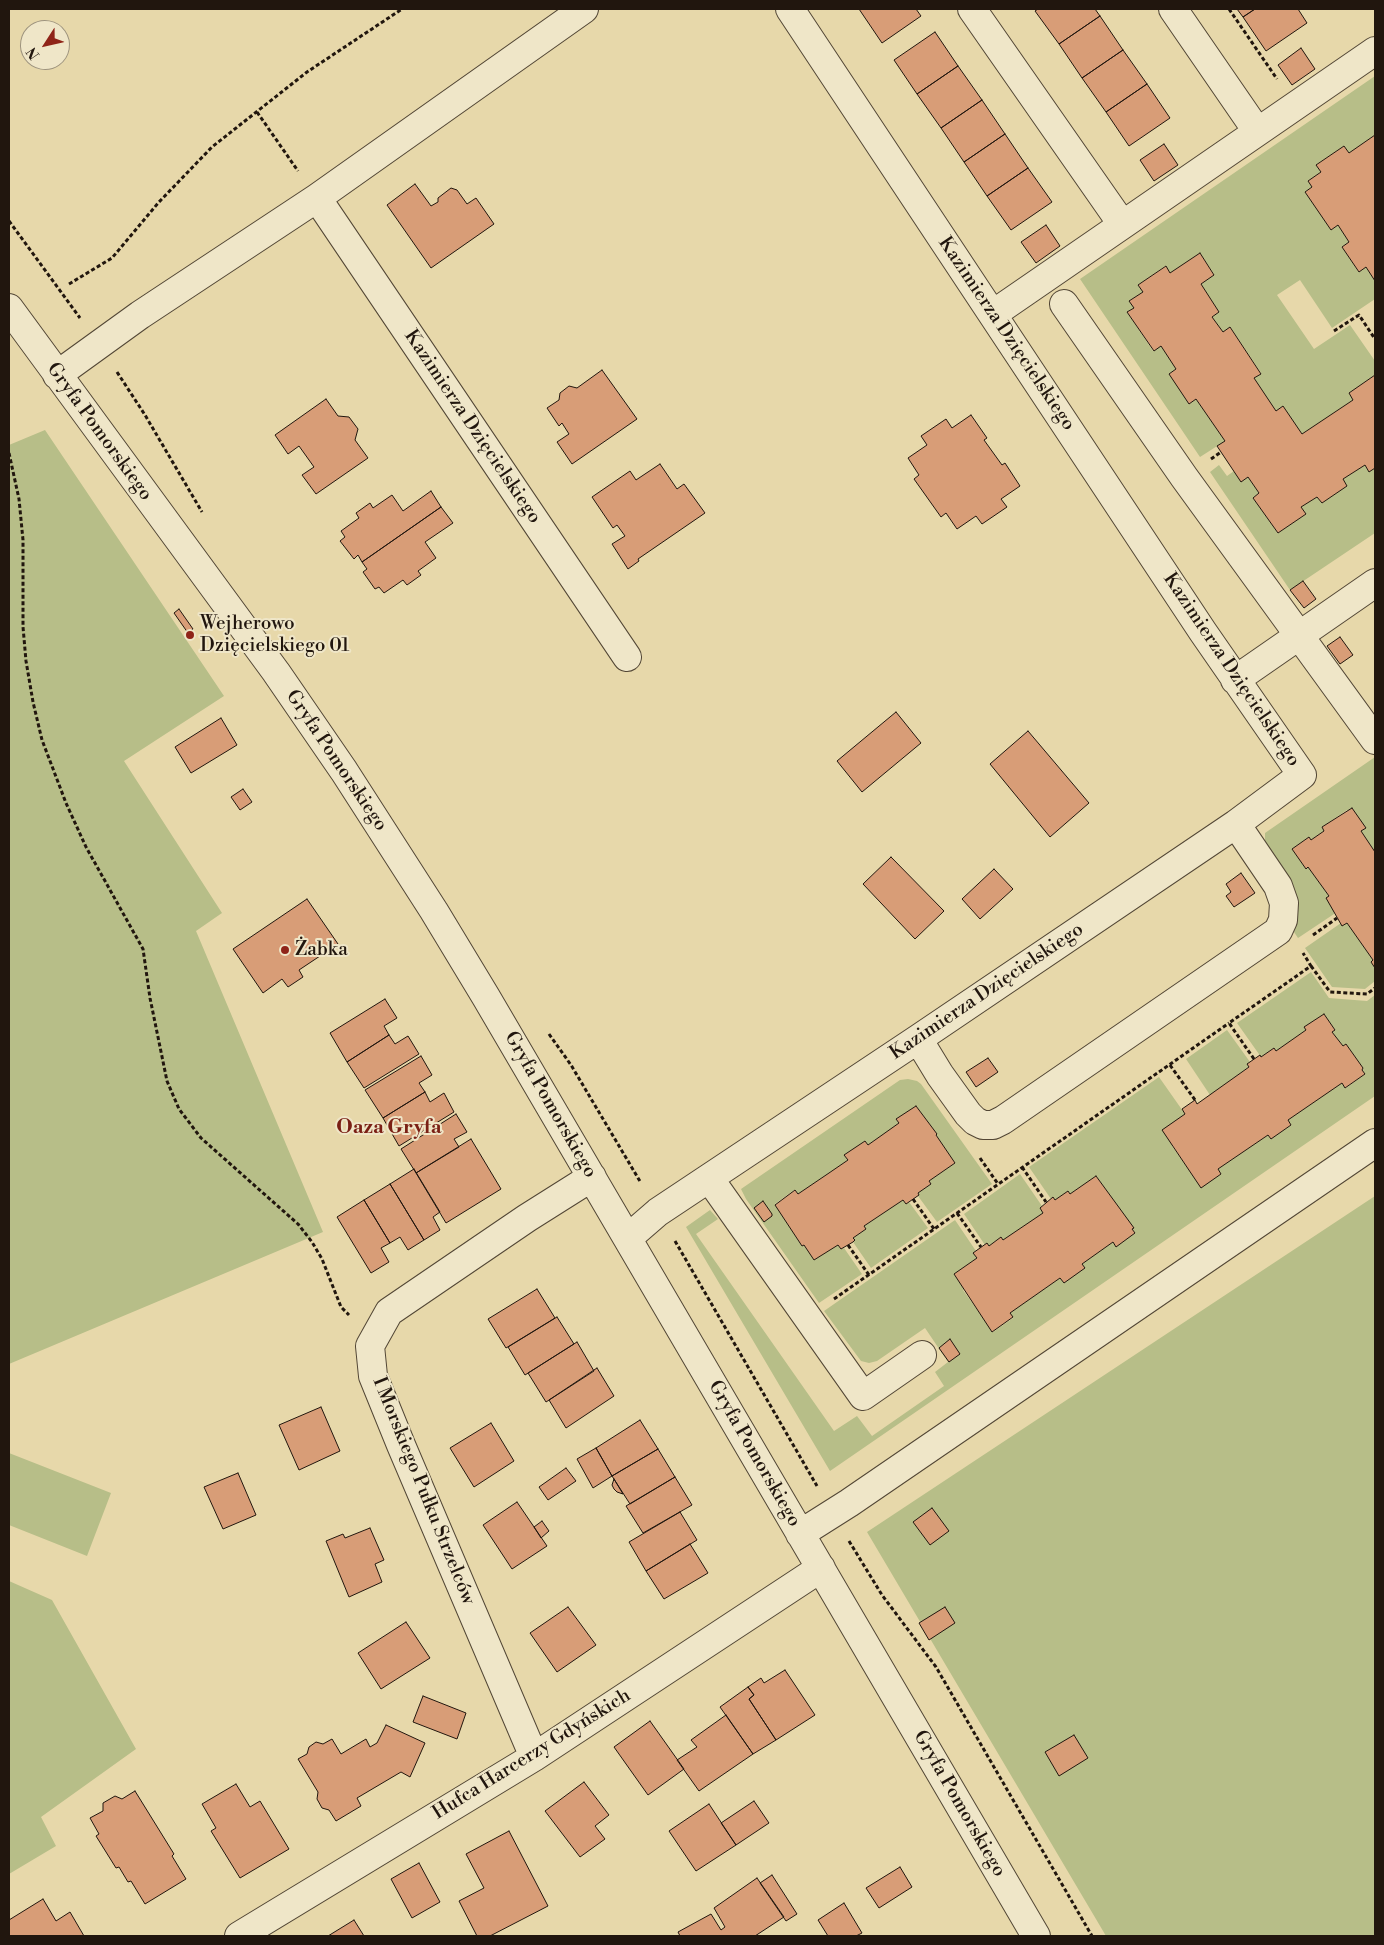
<!DOCTYPE html>
<html>
<head>
<meta charset="utf-8">
<style>
  body { margin:0 }
  #map { position:relative; width:1384px; height:1945px; overflow:hidden; background:#e7d8aa; font-family:"Libre Bodoni",serif }
  canvas { display:block }
  .frame { position:absolute; inset:0; border:10px solid #21160e; pointer-events:none }
  .north { position:absolute; left:20px; top:20px; width:50px; height:50px; box-sizing:border-box; background:#efe6c8; border:1px solid #9d937e; border-radius:50%; rotate:235deg; font-size:14px; font-weight:700; line-height:20px; text-align:center; color:#21160e }
  .north::after { content:''; display:block; margin:auto; width:18px; height:22px; background:#8f2418; clip-path:polygon(50% 0,100% 100%,50% 72%,0 100%) }
</style>
</head>
<body>
<div id="map">
<canvas width="1384" height="1945"></canvas>
<div class="frame"></div>
<div class="north">N</div>
</div>
<script>
const context = document.querySelector('canvas').getContext('2d');
context.lineJoin = 'round';
function fill(path, color) { context.fillStyle = color; context.fill(path, 'evenodd'); }
const shape = rows => new Path2D(rows.map(r => 'M' + r).join(''));
function trace(path, color, width, dash) { context.strokeStyle = color; context.lineWidth = width; context.lineCap = dash ? 'butt' : 'round'; context.setLineDash(dash || []); context.stroke(path); }
function drawText(font, color, halo, rows, align = 'center') {
  context.font = font + ' "Libre Bodoni",serif'; context.lineWidth = 4; context.setLineDash([]); context.textBaseline = 'middle'; context.strokeStyle = halo; context.fillStyle = color; for (const [text, x, y, turn = 0] of rows) {
    context.save(); context.translate(x, y); context.rotate((+turn || 0) * Math.PI / 180); context.textAlign = isNaN(turn) ? turn : align; if (halo) context.strokeText(text, 0, 0); context.fillText(text, 0, 0); context.restore();
  }
}
const green = shape([
  [1375,76,1375,135,1349,153,1344,146,1317,164,1321,172,1308,181,1312,187,1305,192,1331,230,1338,225,1349,242,1342,247,1358,271,1366,267,1375,281,1375,299,1332,328,1300,280,1277,295,1314,349,1350,325,1375,361,1375,375,1349,393,1353,400,1302,434,1283,406,1276,411,1254,378,1261,373,1231,328,1223,332,1212,317,1219,312,1201,284,1214,274,1200,253,1170,273,1165,266,1138,285,1143,292,1130,300,1134,308,1127,312,1153,351,1161,346,1176,369,1169,374,1178,387,1189,404,1196,399,1225,441,1200,457,1080,279],
  [45,430,224,696,124,761,222,913,196,931,323,1232,9,1364,9,445],
  [1219,465,1227,476,1234,471,1241,481,1248,477,1259,493,1253,498,1278,533,1306,514,1301,507,1317,497,1322,503,1347,486,1343,479,1365,465,1369,471,1375,468,1375,533,1290,590,1210,472],
  [1375,757,1375,852,1347,810,1322,827,1324,831,1311,840,1309,837,1292,849,1305,868,1308,867,1329,896,1335,911,1334,914,1298,938,1294,932,1297,908,1265,844,1265,833],
  [1341,923,1347,923,1373,960,1371,962,1375,968,1375,981,1365,989,1332,987,1305,948],
  [1311,972,1329,998,1367,1001,1375,995,1375,1096,830,1471,686,1227,710,1210,718,1219,696,1234,834,1431,857,1416,872,1436,944,1386,935,1372,948,1362,925,1328,877,1361,869,1363,861,1361,824,1311,955,1220,976,1251,977,1258,954,1274,964,1289,963,1290,993,1332,1013,1318,1010,1313,1060,1278,1084,1268,1082,1264,1113,1242,1116,1246,1135,1233,1132,1229,1133,1228,1096,1176,1070,1194,1068,1191,1055,1200,1053,1198,1051,1199,1029,1167,1159,1077,1185,1114,1172,1146,1201,1187,1221,1174,1218,1169,1268,1135,1271,1139,1291,1125,1288,1120,1342,1083,1346,1088,1365,1074,1362,1070,1363,1068,1346,1044,1343,1046,1332,1032,1335,1030,1324,1014,1305,1027,1306,1030,1276,1051,1274,1048,1261,1057,1237,1023],
  [1227,1030,1250,1062,1247,1064,1249,1067,1210,1095,1186,1059],
  [908,1079,917,1081,921,1084,992,1184,937,1222,918,1196,919,1195,918,1193,931,1184,929,1181,955,1163,936,1135,937,1134,916,1106,898,1118,896,1119,899,1123,868,1145,865,1141,845,1155,848,1160,798,1194,794,1190,775,1204,802,1246,804,1245,814,1260,838,1245,841,1249,844,1248,862,1274,819,1303,746,1199,741,1189,900,1080],
  [1020,1174,1042,1206,1040,1208,1043,1213,1003,1240,1001,1237,989,1246,985,1245,964,1214],
  [1375,1196,1375,1936,1106,1936,867,1532],
  [903,1200,906,1204,909,1202,928,1228,871,1268,853,1242,855,1240,853,1238,866,1229,864,1226],
  [9,1453,111,1493,87,1556,9,1525],
  [9,1581,52,1600,136,1749,41,1817,56,1846,9,1874]
]);
const building = shape([
  [859,9,916,9,921,16,882,43,859,9],
  [1038,9,1095,9,1100,16,1059,44,1035,11,1038,9],
  [1237,9,1255,9,1243,17,1237,9],
  [1255,9,1298,9,1307,23,1266,51,1243,17,1255,9],
  [1100,16,1123,50,1082,78,1059,44,1100,16],
  [935,32,958,66,917,94,894,60,935,32],
  [1301,48,1315,69,1292,85,1278,65,1301,48],
  [1123,50,1147,84,1106,112,1082,78,1123,50],
  [958,66,982,100,941,128,917,94,958,66],
  [1147,84,1170,118,1129,146,1106,112,1147,84],
  [982,100,1005,134,964,162,941,128,982,100],
  [1005,134,1028,168,987,196,964,162,1005,134],
  [1375,135,1375,281,1366,267,1359,272,1342,247,1349,242,1338,225,1331,230,1305,192,1312,187,1308,181,1321,172,1316,165,1344,146,1349,153,1375,135],
  [1164,144,1178,165,1154,181,1140,160,1164,144],
  [1028,168,1052,202,1011,230,987,196,1028,168],
  [415,184,431,206,438,202,438,198,451,188,457,190,467,204,476,198,494,224,431,268,387,205,415,184],
  [1046,225,1060,246,1036,263,1021,242,1046,225],
  [1200,253,1214,275,1201,284,1219,312,1212,317,1223,332,1230,327,1261,374,1254,378,1276,411,1283,406,1302,434,1353,400,1349,393,1375,375,1375,468,1369,472,1365,465,1343,479,1347,486,1322,503,1317,497,1301,507,1306,514,1278,533,1253,498,1259,493,1248,477,1241,482,1217,446,1225,441,1196,399,1189,404,1169,374,1176,369,1161,346,1154,351,1127,312,1134,308,1129,301,1143,292,1138,285,1166,266,1170,273,1200,253],
  [602,370,637,419,572,464,557,442,569,434,562,423,559,426,547,408,559,400,560,393,569,386,577,388,602,370],
  [326,399,338,416,349,417,358,429,355,440,368,458,316,494,302,475,314,467,299,446,288,454,275,435,326,399],
  [971,415,987,438,984,440,1002,465,1005,463,1020,486,1001,499,1007,507,982,524,976,516,957,529,946,513,941,517,914,479,919,475,908,458,927,445,921,436,946,419,952,428,971,415],
  [660,464,677,489,684,484,705,513,638,559,639,561,628,569,612,544,625,536,617,525,613,528,592,497,630,471,636,480,660,464],
  [431,491,441,507,362,562,358,555,354,559,340,541,345,537,341,531,359,518,356,513,370,503,373,508,392,495,403,511,431,491],
  [441,507,453,523,425,542,436,558,418,571,421,575,407,585,403,580,384,593,379,587,375,589,363,572,367,569,362,562,441,507],
  [1303,581,1316,599,1304,608,1290,590,1303,581],
  [179,609,193,629,188,633,174,613,179,609],
  [1340,637,1353,655,1340,664,1327,646,1340,637],
  [896,712,921,743,862,792,837,761,896,712],
  [221,718,237,745,191,773,175,747,221,718],
  [1028,731,1089,803,1050,837,990,764,1028,731],
  [243,789,252,802,240,810,231,797,243,789],
  [1352,808,1366,828,1361,831,1375,852,1375,968,1371,962,1373,960,1347,923,1342,926,1326,898,1329,896,1308,867,1306,869,1292,849,1309,837,1311,840,1324,831,1322,827,1352,808],
  [891,857,944,911,915,939,863,884,891,857],
  [994,869,1013,889,980,919,962,899,994,869],
  [1241,873,1255,893,1234,907,1226,896,1231,892,1226,884,1241,873],
  [307,899,338,944,299,970,303,977,288,987,282,979,263,993,233,949,307,899],
  [385,999,397,1018,384,1026,389,1035,347,1062,330,1033,385,999],
  [1324,1014,1335,1030,1332,1032,1343,1046,1346,1044,1363,1068,1362,1070,1365,1074,1345,1088,1342,1083,1288,1120,1291,1125,1271,1139,1268,1135,1218,1169,1221,1174,1201,1188,1162,1130,1185,1114,1182,1109,1195,1100,1197,1104,1249,1067,1247,1064,1260,1055,1261,1057,1274,1048,1276,1051,1306,1030,1304,1027,1324,1014],
  [389,1035,395,1044,408,1036,419,1054,364,1088,347,1062,389,1035],
  [421,1056,432,1075,419,1083,425,1092,383,1118,365,1090,421,1056],
  [988,1058,998,1072,976,1087,966,1072,988,1058],
  [425,1092,430,1102,444,1093,454,1112,399,1146,383,1118,425,1092],
  [916,1106,937,1134,936,1135,955,1163,929,1181,931,1184,918,1193,919,1195,906,1204,903,1200,864,1226,866,1229,853,1238,855,1240,853,1242,841,1249,838,1245,814,1260,804,1245,802,1246,775,1205,795,1190,798,1194,829,1173,848,1160,844,1155,865,1141,868,1145,899,1123,896,1119,916,1106],
  [456,1114,467,1132,454,1139,459,1147,416,1173,401,1149,456,1114],
  [471,1139,501,1189,446,1223,416,1173,471,1139],
  [414,1169,440,1212,433,1217,440,1230,424,1240,390,1184,414,1169],
  [1096,1176,1134,1228,1132,1229,1135,1233,1116,1247,1113,1242,1082,1264,1085,1268,1064,1283,1060,1278,1010,1313,1013,1317,992,1332,954,1274,977,1258,973,1253,987,1243,989,1246,1001,1237,1003,1240,1043,1213,1040,1208,1053,1197,1055,1200,1068,1191,1070,1194,1096,1176],
  [390,1184,424,1240,408,1250,400,1237,390,1243,364,1200,390,1184],
  [364,1200,390,1243,381,1248,389,1262,371,1273,337,1217,364,1200],
  [763,1201,772,1214,772,1216,764,1222,754,1208,763,1201],
  [537,1289,555,1318,506,1348,488,1319,537,1289],
  [557,1317,574,1344,525,1375,508,1347,557,1317],
  [950,1339,960,1354,949,1362,939,1348,950,1339],
  [577,1342,594,1371,546,1402,528,1373,577,1342],
  [597,1368,614,1396,566,1428,549,1400,597,1368],
  [321,1407,340,1451,299,1470,279,1425,321,1407],
  [640,1420,658,1449,612,1476,596,1448,640,1420],
  [491,1423,514,1461,474,1487,450,1448,491,1423],
  [596,1448,612,1476,593,1488,577,1459,596,1448],
  [658,1449,675,1477,630,1504,612,1476,658,1449],
  [566,1468,576,1481,548,1500,539,1487,566,1468],
  [238,1473,256,1515,223,1529,204,1487,238,1473],
  [675,1477,692,1505,643,1533,626,1506,675,1477],
  [614,1479,623,1494,617,1492,614,1489,612,1485,614,1479],
  [517,1502,547,1546,512,1569,483,1525,517,1502],
  [932,1508,949,1531,930,1545,913,1522,932,1508],
  [680,1512,697,1540,646,1571,629,1542,680,1512],
  [542,1521,549,1531,541,1538,534,1527,542,1521],
  [370,1528,384,1560,375,1564,382,1582,349,1597,326,1541,343,1534,345,1538,370,1528],
  [690,1544,708,1573,664,1599,646,1571,690,1544],
  [568,1607,596,1645,557,1672,530,1633,568,1607],
  [945,1607,955,1623,929,1640,919,1623,945,1607],
  [406,1622,430,1658,381,1689,358,1653,406,1622],
  [785,1670,815,1715,776,1740,749,1699,754,1695,748,1687,761,1678,764,1683,785,1670],
  [748,1687,754,1695,749,1699,776,1740,753,1754,720,1707,748,1687],
  [423,1696,466,1713,457,1739,413,1722,423,1696],
  [726,1715,753,1754,699,1791,677,1760,697,1747,691,1740,726,1715],
  [650,1721,684,1769,648,1795,614,1747,650,1721],
  [386,1725,425,1743,410,1777,401,1772,357,1798,361,1806,336,1821,329,1810,322,1808,317,1799,318,1792,298,1759,307,1754,309,1747,316,1742,323,1744,332,1739,341,1754,366,1739,370,1747,377,1743,386,1725],
  [1074,1735,1088,1758,1059,1776,1045,1752,1074,1735],
  [584,1782,609,1815,595,1826,605,1839,580,1857,545,1811,584,1782],
  [236,1784,250,1807,260,1801,289,1849,240,1878,211,1831,216,1828,202,1804,236,1784],
  [135,1791,174,1854,172,1856,186,1879,145,1904,131,1881,128,1882,119,1867,116,1868,96,1836,99,1834,90,1818,103,1811,103,1803,115,1796,122,1799,135,1791],
  [754,1801,769,1823,736,1845,721,1823,754,1801],
  [709,1804,736,1845,696,1871,669,1831,709,1804],
  [509,1831,548,1906,490,1936,477,1936,459,1901,484,1888,466,1854,509,1831],
  [419,1863,440,1902,412,1918,391,1879,419,1863],
  [900,1867,912,1887,879,1908,866,1888,900,1867],
  [772,1875,797,1914,786,1921,760,1883,772,1875],
  [757,1878,784,1917,755,1936,680,1936,678,1932,711,1914,721,1930,725,1927,714,1908,757,1878],
  [43,1899,56,1921,70,1912,84,1936,9,1936,9,1920,43,1899],
  [844,1903,862,1933,856,1936,828,1936,818,1920,844,1903],
  [354,1920,364,1936,328,1936,354,1920]
]);
const path = shape([
  [1229,9,1277,79],
  [257,112,298,171],
  [9,221,80,318],
  [69,284,112,258,159,202,212,147,307,72,402,9],
  [1334,331,1359,315,1375,339],
  [117,372,145,415,202,512],
  [9,453,19,499,23,540,23,627,26,661,33,702,42,740,66,803,86,847,143,949,150,998,167,1081,179,1109,201,1138,298,1224,312,1242,322,1259,341,1307,349,1315],
  [1211,459,1221,452],
  [1313,935,1337,918],
  [1311,966,1330,992,1367,994,1375,988],
  [549,1034,571,1065,641,1183],
  [1254,1059,1229,1023,1311,966,1303,953],
  [1170,1065,1195,1100],
  [980,1158,998,1184],
  [1022,1167,1046,1202],
  [913,1199,934,1229],
  [957,1213,981,1247],
  [675,1241,817,1486],
  [848,1245,869,1275],
  [834,1299,1229,1023],
  [849,1541,882,1595,936,1667,1092,1936]
]);
const minor = shape([
  [972,9,1122,224],
  [1173,9,1257,131],
  [317,198,627,657],
  [1064,304,1184,477,1375,740],
  [9,308,276,672,344,771,434,911,486,997,1036,1936],
  [993,314,1375,51],
  [57,375,140,315,317,198,584,9],
  [1235,680,1375,583],
  [918,1039,940,1075,968,1114,975,1121,983,1125,993,1125,1003,1120,1278,931,1283,920,1284,903,1278,886,1236,824],
  [709,1178,863,1396,922,1355],
  [628,1238,658,1212,918,1039,1236,824,1302,775,1203,632,790,9],
  [800,1534,849,1503,1375,1143],
  [534,1757,401,1445,373,1376,370,1346,389,1312,527,1218,592,1177],
  [239,1936,534,1757,821,1568]
]);
const markers = [
  [190,635,5,"#8f2418"],
  [285,950,5,"#8f2418"]
];
const streetNames = [
  ["Kazimierza Dzięcielskiego",1006,334,56],
  ["Kazimierza Dzięcielskiego",472,427,56],
  ["Gryfa Pomorskiego",99,432,54],
  ["Kazimierza Dzięcielskiego",1231,670,56],
  ["Gryfa Pomorskiego",336,761,56],
  ["Kazimierza Dzięcielskiego",987,992,-34],
  ["Gryfa Pomorskiego",550,1105,60],
  ["Gryfa Pomorskiego",754,1454,60],
  ["I Morskiego Pułku Strzelców",423,1491,68],
  ["Hufca Harcerzy Gdyńskich",532,1755,-32],
  ["Gryfa Pomorskiego",959,1804,60]
];
const poiNames = [
  ["Wejherowo",200,624],
  ["Dzięcielskiego 01",200,646],
  ["Żabka",295,950]
];
const neighbourhoodNames = [
  ["Oaza Gryfa",389,1128]
];
fill(green, '#b7be88');
fill(building, '#d89d77');
trace(building, '#21160e', 1);
trace(minor, '#524635', 30);
trace(path, '#21160e', 3, [4, 2.5]);
trace(minor, '#efe6c8', 28);
for (const [x, y, r, color] of markers) { const dot = new Path2D(); dot.arc(x, y, r, 0, 2 * Math.PI); context.fillStyle = color; context.fill(dot); trace(dot, '#efe6c8', 2); }
drawText('19px', '#21160e', '#efe6c8', streetNames);
drawText('19px', '#21160e', '#efe6c8', poiNames, 'left');
drawText('bold 20px', '#7a1f14', '#efe6c8', neighbourhoodNames);
</script>
</body>
</html>
